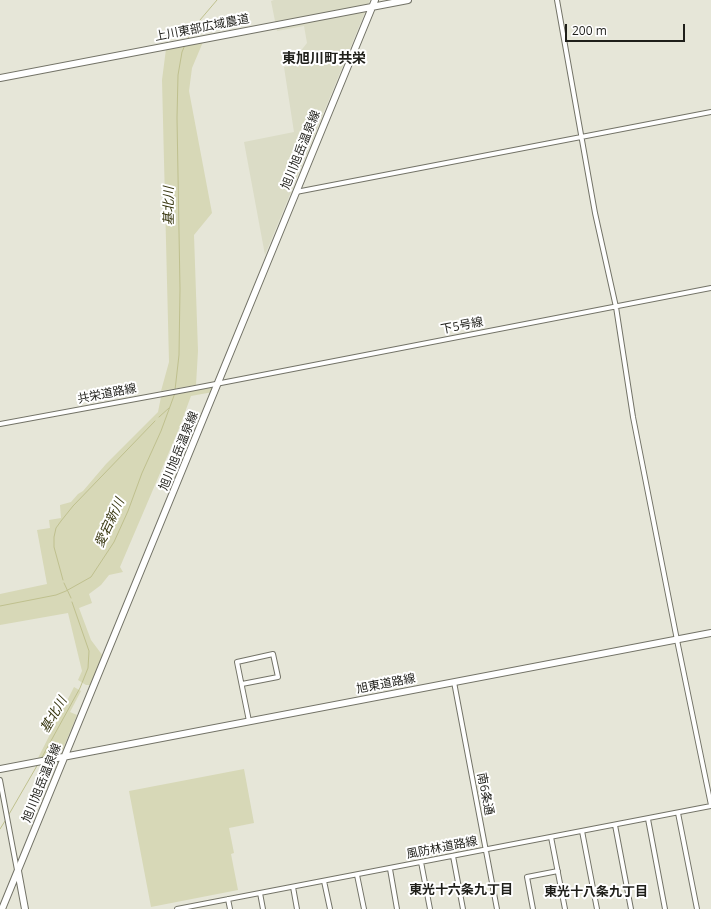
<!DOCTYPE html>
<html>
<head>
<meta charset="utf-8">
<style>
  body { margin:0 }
  #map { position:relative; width:711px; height:909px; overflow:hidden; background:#e6e6d8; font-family:"Open Sans",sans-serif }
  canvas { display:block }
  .scale { position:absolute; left:565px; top:24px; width:120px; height:18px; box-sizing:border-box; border:2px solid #1f1f1a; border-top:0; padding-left:5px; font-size:12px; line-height:14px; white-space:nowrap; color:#1f1f1a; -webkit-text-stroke:3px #fff; paint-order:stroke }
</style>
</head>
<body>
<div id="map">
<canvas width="711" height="909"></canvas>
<div class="scale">200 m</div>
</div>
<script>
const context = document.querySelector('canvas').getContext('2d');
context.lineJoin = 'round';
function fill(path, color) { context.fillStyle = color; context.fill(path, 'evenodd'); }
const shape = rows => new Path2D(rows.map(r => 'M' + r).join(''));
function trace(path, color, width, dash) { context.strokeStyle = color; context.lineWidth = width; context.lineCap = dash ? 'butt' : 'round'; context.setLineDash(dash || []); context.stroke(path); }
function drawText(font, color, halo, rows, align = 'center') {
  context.font = font + ' "Open Sans","Noto Sans JP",sans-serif'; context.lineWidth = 4; context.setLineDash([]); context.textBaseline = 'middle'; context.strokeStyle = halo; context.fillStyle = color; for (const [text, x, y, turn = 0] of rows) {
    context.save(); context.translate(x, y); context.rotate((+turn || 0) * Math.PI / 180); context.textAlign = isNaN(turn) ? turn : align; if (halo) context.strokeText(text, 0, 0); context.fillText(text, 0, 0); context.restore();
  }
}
const built = shape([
  [274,0,370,0,265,255,244,142,294,132,284,67,299,65,299,53,307,43,304,26,277,31,271,1]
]);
const green = shape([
  [203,42,192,68,189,91,212,213,194,235,198,351,196,385,161,391,169,362,162,80,166,49],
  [215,386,213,392,191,396,178,431,120,567,123,572,109,575,101,585,89,594,92,603,79,608,91,640,103,656,91,685,86,685,78,680,82,671,68,613,0,625,0,594,47,584,37,530,50,528,49,520,61,518,60,505,71,502,78,494,83,491,106,464,158,412,161,397],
  [74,687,81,691,70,712,77,715,63,749,58,754,38,758],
  [244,769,254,823,229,828,234,853,231,854,238,890,151,907,129,791]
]);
const stream = shape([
  [187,40,200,20,217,0],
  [175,390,179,355,180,289,177,118,178,75,182,52,185,45],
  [159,417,169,408],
  [63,580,54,547,54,537,56,528,61,521,73,506,155,421],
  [64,583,71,598],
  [0,606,56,595,66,591,91,577,114,542,128,511,142,473,161,431,175,393],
  [41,759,80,688,88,668,89,651,72,602],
  [8,816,38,764],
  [0,829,5,821]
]);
const street = shape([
  [557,0,595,213,616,307,633,417,678,645,711,805],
  [296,192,711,112],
  [0,424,190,389,711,288],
  [454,682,497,909],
  [242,684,278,677,273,654,237,662,249,721],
  [0,780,17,870],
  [678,813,697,909],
  [648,819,665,909],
  [615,825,631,909],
  [582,831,597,909],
  [551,837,565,909],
  [453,856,463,909],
  [421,862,430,909],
  [390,869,397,909],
  [357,875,364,909],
  [324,881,330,909],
  [293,887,297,909],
  [260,893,263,909],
  [228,899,230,909],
  [177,909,711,806],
  [533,909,527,877,558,871]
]);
const secondary = shape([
  [0,78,408,0],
  [0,769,711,633],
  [18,871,25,909],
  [2,909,375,0]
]);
const streetNames = [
  ["上川東部広域農道",202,28,-11],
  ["旭川旭岳温泉線",301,150,-68],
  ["下5号線",462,326,-11],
  ["共栄道路線",107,394,-11],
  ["旭川旭岳温泉線",179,451,-68],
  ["旭東道路線",386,684,-11],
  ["旭川旭岳温泉線",42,783,-68],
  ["南6条通",485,794,79],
  ["風防林道路線",442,848,-11]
];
const waterNames = [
  ["基北川",169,206,-90],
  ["愛宕新川",110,523,-65],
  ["基北川",54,715,-60]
];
const neighbourhoodNames = [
  ["東光十六条九丁目",461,890],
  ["東光十八条九丁目",596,892]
];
const quarterNames = [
  ["東旭川町共栄",324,59]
];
fill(built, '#dbdcc6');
fill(green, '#d7d8b7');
trace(stream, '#bfc08e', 1);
trace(street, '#737367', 6);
trace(secondary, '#737367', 8);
trace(street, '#fff', 4);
trace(secondary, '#fff', 6);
drawText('12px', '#1f1f1a', '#fff', streetNames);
drawText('italic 13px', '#37360f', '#fff', waterNames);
drawText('bold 13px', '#1f1f1a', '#fff', neighbourhoodNames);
drawText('bold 14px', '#1f1f1a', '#fff', quarterNames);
</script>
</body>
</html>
